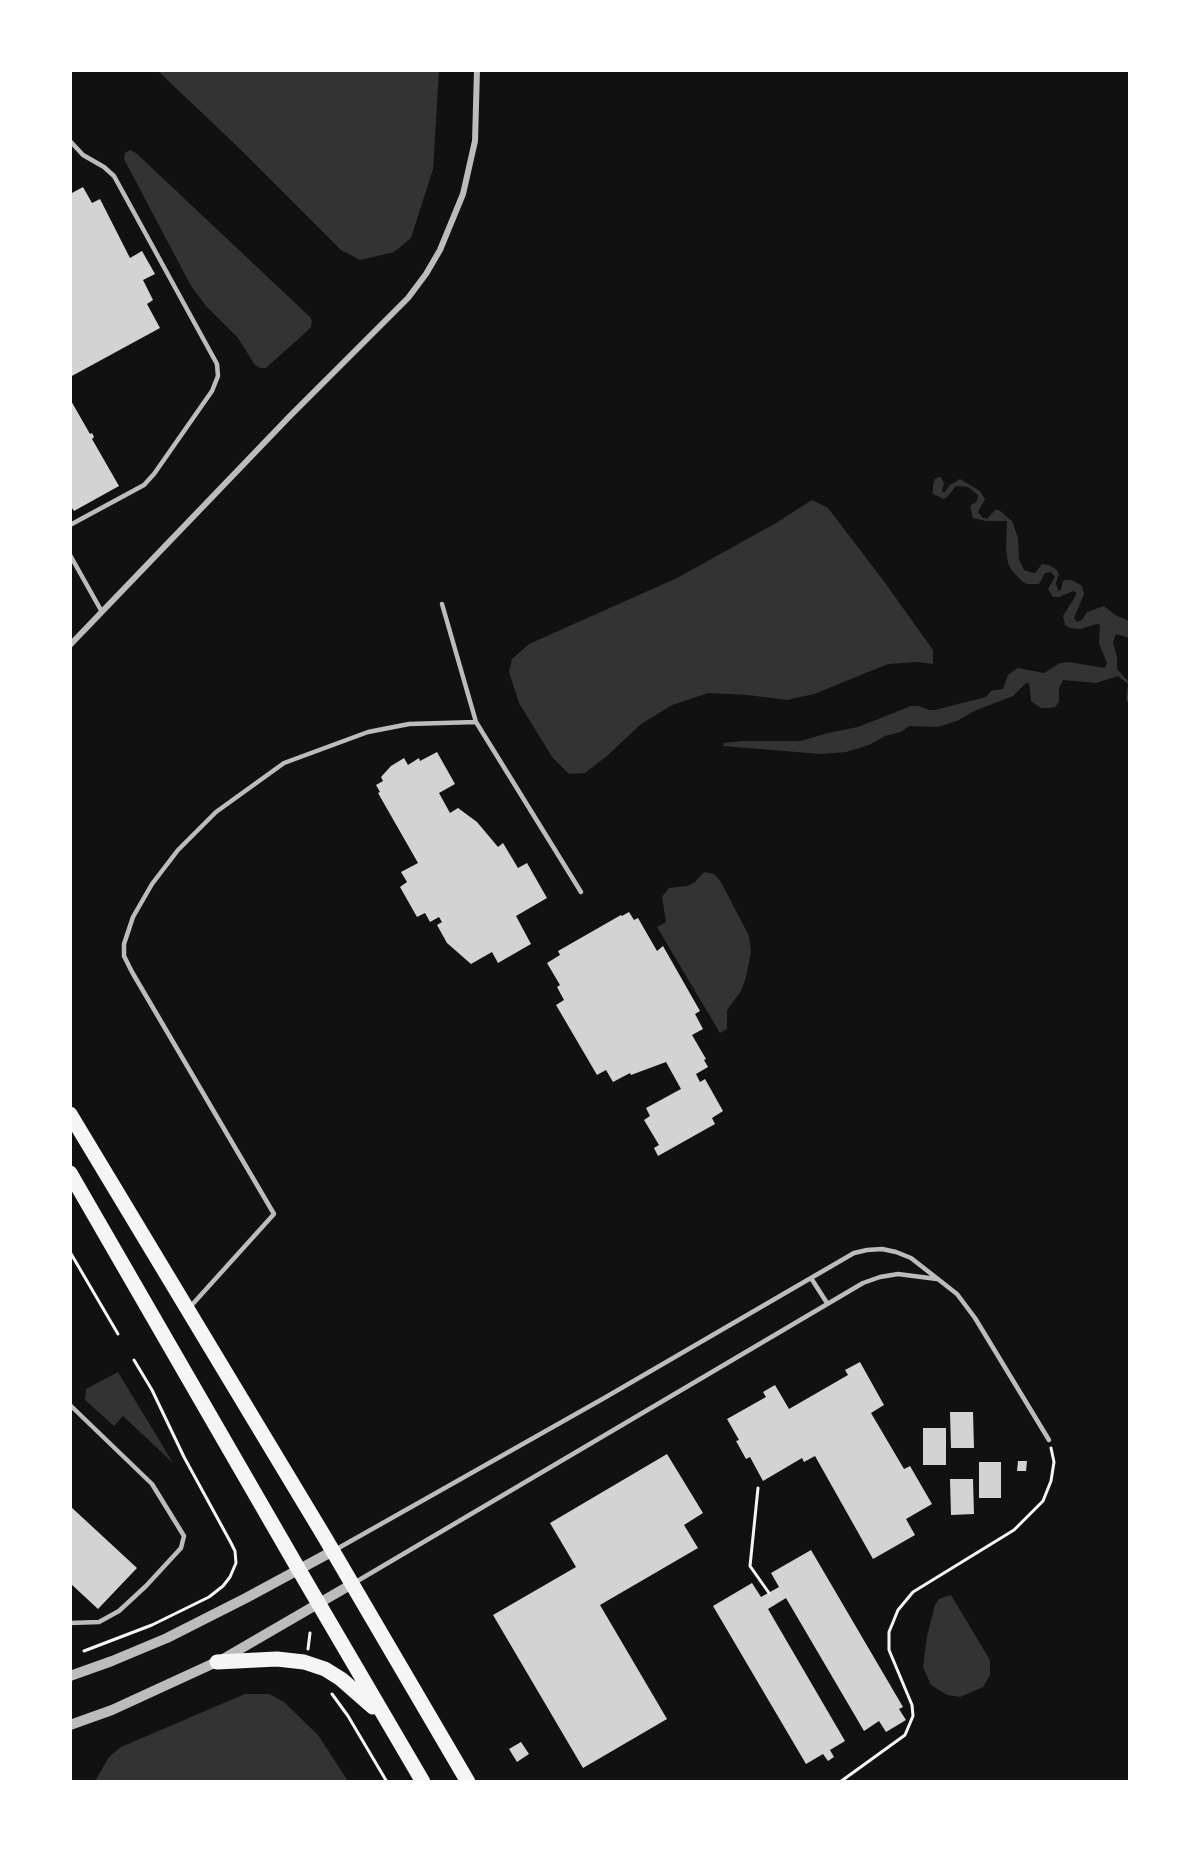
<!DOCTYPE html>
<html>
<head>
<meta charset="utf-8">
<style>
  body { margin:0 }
  #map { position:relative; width:1200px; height:1852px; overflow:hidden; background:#111; font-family:Roboto,sans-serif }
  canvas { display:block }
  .frame { position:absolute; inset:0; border:72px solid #fff; pointer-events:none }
</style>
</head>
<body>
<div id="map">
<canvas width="1200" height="1852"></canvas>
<div class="frame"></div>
</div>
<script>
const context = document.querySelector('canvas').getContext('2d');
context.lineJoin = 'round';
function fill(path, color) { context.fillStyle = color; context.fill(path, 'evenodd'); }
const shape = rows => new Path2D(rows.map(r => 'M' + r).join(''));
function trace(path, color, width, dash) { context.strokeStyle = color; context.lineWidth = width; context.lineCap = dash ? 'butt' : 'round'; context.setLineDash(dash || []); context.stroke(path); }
const water = shape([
  [158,71,439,71,433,169,411,238,394,252,360,260,341,250,240,149],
  [130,150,136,153,310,317,312,321,311,327,306,332,266,368,260,368,255,365,238,338,206,306,191,286,124,159,125,153],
  [939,477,941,477,944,483,942,491,944,493,950,485,960,479,980,491,985,499,978,512,982,517,987,519,995,510,999,510,1012,521,1018,538,1019,559,1024,570,1033,573,1036,572,1042,564,1048,565,1056,569,1059,574,1056,583,1058,591,1061,590,1063,581,1066,580,1072,580,1082,586,1084,594,1074,618,1077,622,1082,620,1087,612,1104,606,1115,615,1129,621,1129,638,1116,634,1113,642,1117,657,1117,669,1128,681,1129,681,1129,705,1126,699,1128,684,1118,676,1096,683,1063,680,1059,688,1059,702,1055,707,1048,708,1041,708,1031,701,1029,683,1026,683,1013,696,974,711,957,721,937,727,909,726,901,732,885,736,869,745,846,752,821,754,723,746,724,743,742,741,801,741,828,733,858,727,911,706,918,706,929,710,935,710,986,697,991,691,1003,689,1008,675,1018,668,1044,673,1060,663,1069,662,1105,668,1107,663,1099,643,1100,625,1097,624,1080,629,1070,628,1065,625,1063,616,1076,595,1076,592,1073,591,1059,597,1053,597,1048,589,1055,577,1051,572,1045,573,1039,584,1027,584,1022,581,1012,571,1008,563,1006,548,1007,521,986,521,973,518,970,506,977,501,978,495,968,487,956,486,947,497,944,499,933,494,933,485,935,479],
  [812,500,828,508,883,580,933,650,933,664,918,662,888,664,814,694,787,700,748,695,708,693,672,705,641,724,608,755,585,773,569,774,552,757,519,703,509,672,512,659,529,644,677,578,776,523],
  [704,872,714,874,721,882,749,936,751,952,746,977,741,991,727,1010,727,1029,720,1033,657,927,666,922,662,897,669,888,687,886,695,882],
  [118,1372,173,1463,123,1416,114,1426,85,1400,86,1389],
  [951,1595,990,1660,990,1675,983,1687,960,1697,947,1695,931,1685,923,1667,927,1636,935,1605,939,1599],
  [245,1694,269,1694,284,1702,318,1735,348,1781,95,1781,109,1757,121,1747]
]);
const building = shape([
  [83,187,92,203,100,199,130,258,142,251,155,274,143,280,153,300,147,304,160,328,70,377,70,194],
  [70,399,90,434,92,433,94,437,92,439,119,486,74,511,70,505],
  [437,752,455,784,439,793,450,813,458,808,477,822,498,847,503,843,518,868,527,863,547,898,516,916,531,944,498,963,492,952,471,964,447,943,437,925,442,922,439,917,430,922,425,913,417,917,400,887,407,882,401,872,418,863,378,793,380,792,376,785,383,781,381,777,391,766,404,758,408,765,419,758,420,761],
  [629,912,634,920,638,918,657,951,663,946,700,1011,695,1014,703,1029,692,1035,706,1059,704,1060,708,1067,696,1074,700,1082,705,1079,723,1111,712,1118,715,1124,658,1156,654,1148,659,1145,644,1120,650,1116,646,1108,681,1089,666,1062,631,1075,630,1073,613,1082,606,1070,597,1075,556,1005,564,1000,557,987,560,985,547,963,560,955,558,951,621,915,622,916],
  [860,1362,884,1405,871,1413,904,1469,910,1466,932,1504,906,1519,915,1535,873,1559,815,1456,804,1462,802,1458,763,1481,750,1457,746,1459,736,1441,739,1440,727,1419,766,1397,763,1392,775,1385,789,1409,848,1375,845,1370],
  [950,1412,973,1412,974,1448,951,1448],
  [923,1428,946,1428,946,1465,923,1465],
  [667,1454,703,1513,684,1525,698,1548,600,1605,667,1719,583,1768,493,1615,576,1567,550,1523],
  [1018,1461,1027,1461,1026,1471,1017,1471],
  [979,1462,1001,1462,1001,1498,979,1498],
  [950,1479,973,1479,974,1514,951,1515],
  [70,1506,137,1568,98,1609,70,1583],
  [811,1550,903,1707,899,1709,906,1720,886,1732,879,1721,864,1731,786,1598,768,1609,845,1741,830,1750,834,1757,828,1761,823,1754,806,1764,713,1606,752,1583,761,1597,779,1587,771,1573],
  [521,1742,529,1754,517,1762,509,1749]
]);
const path = shape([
  [70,1252,118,1334],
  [758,1488,750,1566,769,1593],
  [308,1649,310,1633],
  [84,1651,152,1625,209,1597,223,1586,230,1577,236,1563,235,1551,231,1543,184,1457,152,1390,134,1360],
  [332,1694,348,1716,387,1782],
  [840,1782,905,1735,913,1716,912,1705,889,1650,889,1632,898,1610,913,1592,1014,1530,1043,1501,1051,1481,1054,1462,1051,1448]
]);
const service = shape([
  [70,141,83,155,104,167,114,176,217,364,218,376,212,391,154,474,144,485,70,525],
  [70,555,102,612],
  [442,604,476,722],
  [811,1278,827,1303],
  [190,1307,274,1214,132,972,124,956,124,944,133,917,152,884,178,850,216,812,284,763,368,732,409,724,476,722,581,892],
  [70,1405,152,1484,184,1536,181,1548,146,1586,119,1611,99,1622,70,1623],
  [335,1550,606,1397,854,1253,867,1250,882,1249,896,1252,911,1258,957,1294,975,1318,1049,1440],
  [354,1583,863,1283,880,1277,898,1274,937,1279]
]);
const minor = shape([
  [70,645,289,417,408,298,426,274,440,250,463,194,475,141,477,70]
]);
const tertiary = shape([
  [70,1676,112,1661,167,1638,246,1598,333,1551],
  [70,1725,112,1710,223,1659,352,1584]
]);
const primary = shape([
  [70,1114,324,1536,468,1782],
  [70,1173,299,1570,423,1782],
  [217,1662,277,1659,304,1662,325,1669,341,1679,373,1707]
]);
fill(water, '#333');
fill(building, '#d3d3d3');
trace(path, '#f5f5f5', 3);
trace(service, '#bcbcbc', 4.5);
trace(minor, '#bcbcbc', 6);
trace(tertiary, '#bcbcbc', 10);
trace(primary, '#f5f5f5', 15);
</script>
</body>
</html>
